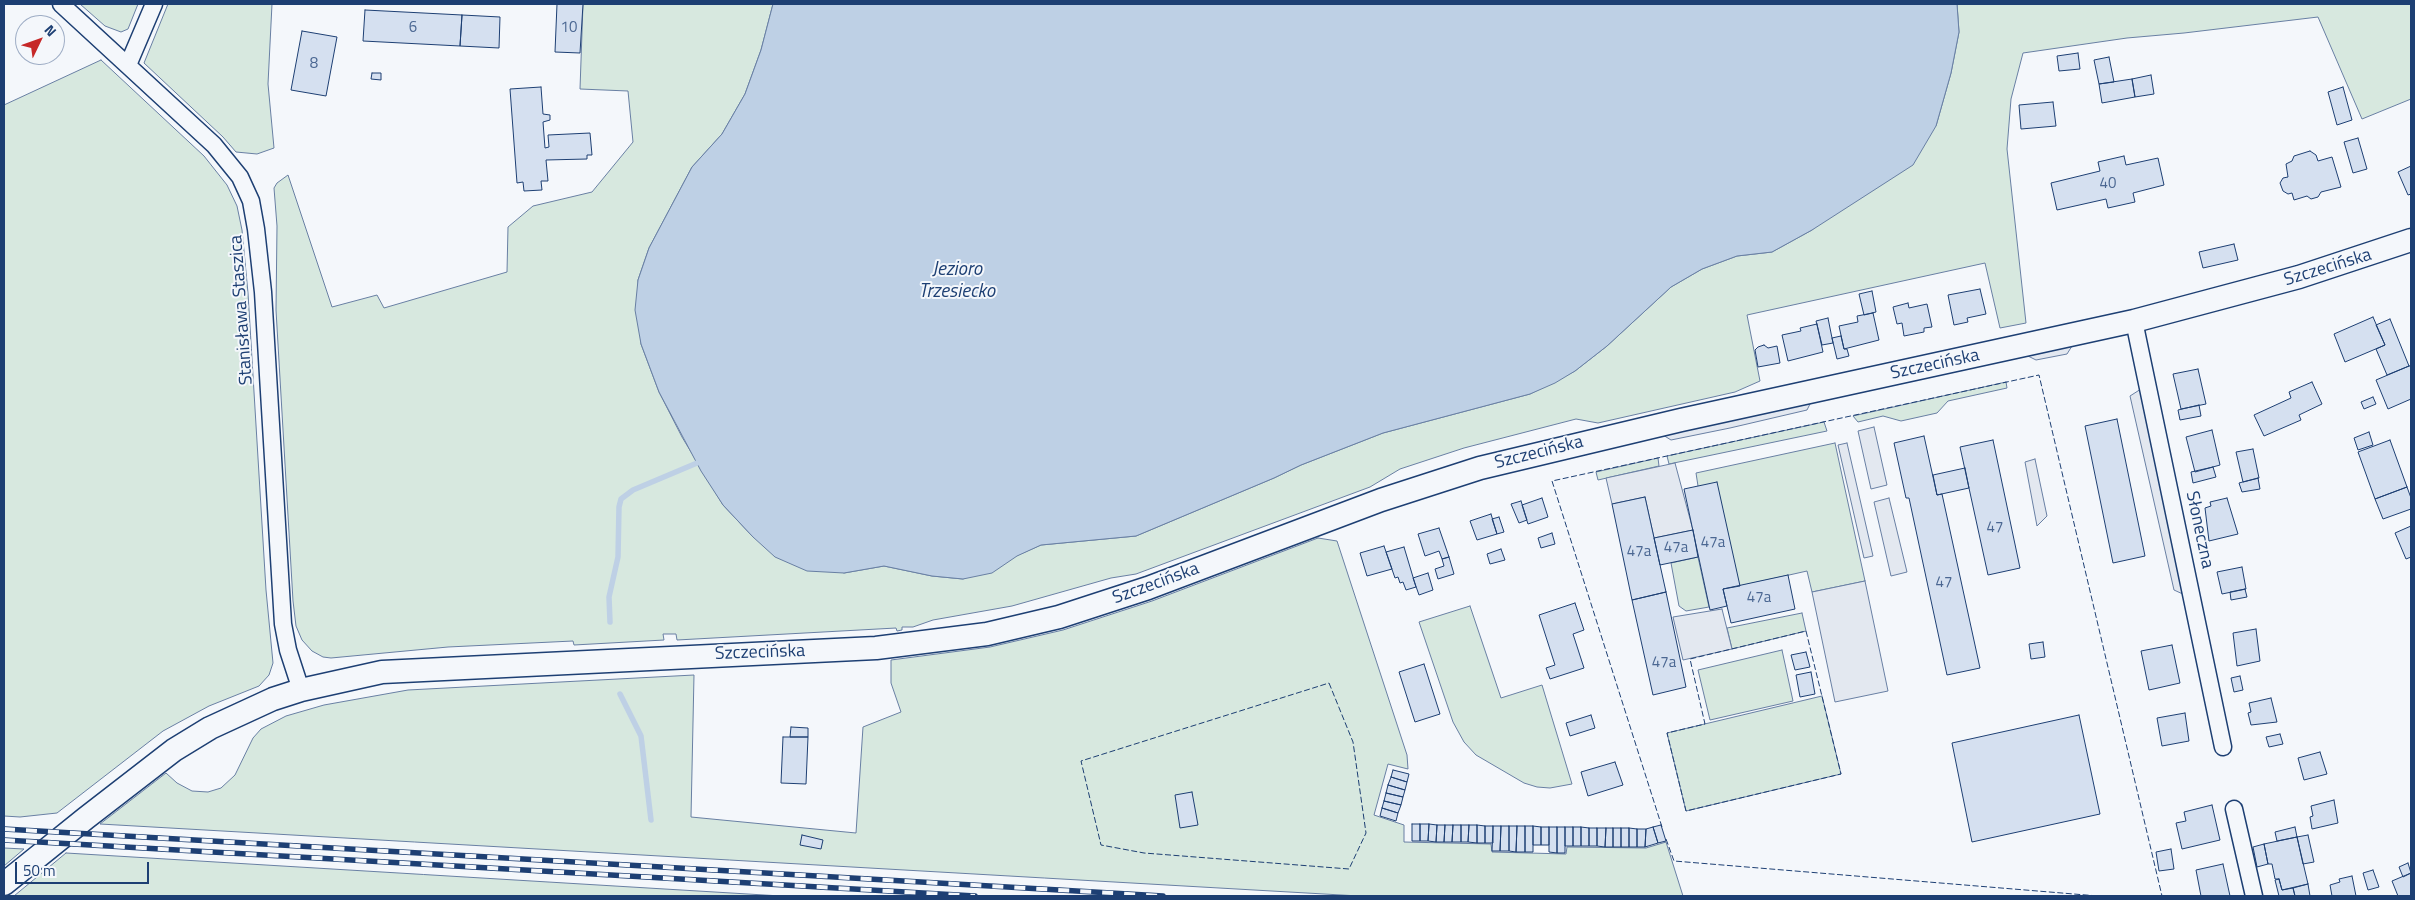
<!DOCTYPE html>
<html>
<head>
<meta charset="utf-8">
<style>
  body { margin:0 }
  #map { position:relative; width:2415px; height:900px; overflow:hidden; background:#f4f7fb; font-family:"Titillium Web",sans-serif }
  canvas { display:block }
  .frame { position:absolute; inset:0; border:5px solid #1d3f73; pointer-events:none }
  .north { position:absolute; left:15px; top:15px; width:50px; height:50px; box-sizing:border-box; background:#f4f7fb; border:1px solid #9eadc5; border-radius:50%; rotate:48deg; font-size:14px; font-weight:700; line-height:20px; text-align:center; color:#1d3f73 }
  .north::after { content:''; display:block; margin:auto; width:18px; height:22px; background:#c62828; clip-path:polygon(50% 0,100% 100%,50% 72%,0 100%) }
  .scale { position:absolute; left:15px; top:862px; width:134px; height:22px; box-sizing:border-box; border:2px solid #1d3f73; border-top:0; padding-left:6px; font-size:15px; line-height:18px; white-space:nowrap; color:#1d3f73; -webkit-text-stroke:4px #f4f7fb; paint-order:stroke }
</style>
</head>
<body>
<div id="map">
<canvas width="2415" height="900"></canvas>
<div class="frame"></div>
<div class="north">N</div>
<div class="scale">50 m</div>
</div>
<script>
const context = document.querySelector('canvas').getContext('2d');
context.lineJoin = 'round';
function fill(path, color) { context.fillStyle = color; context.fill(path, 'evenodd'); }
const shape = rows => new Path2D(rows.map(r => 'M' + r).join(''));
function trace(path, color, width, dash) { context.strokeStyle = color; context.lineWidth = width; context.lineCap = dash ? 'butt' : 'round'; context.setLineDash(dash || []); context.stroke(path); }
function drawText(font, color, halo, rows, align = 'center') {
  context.font = font + ' "Titillium Web",sans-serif'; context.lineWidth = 4; context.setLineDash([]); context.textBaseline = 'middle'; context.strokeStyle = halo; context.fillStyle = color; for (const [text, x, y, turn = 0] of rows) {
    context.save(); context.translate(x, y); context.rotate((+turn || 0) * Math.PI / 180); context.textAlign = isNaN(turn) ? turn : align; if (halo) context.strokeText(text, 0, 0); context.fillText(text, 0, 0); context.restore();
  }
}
const green = shape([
  [80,4,138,4,128,29,121,32,105,26,80,4],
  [168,4,272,4,268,84,274,148,257,154,236,152,223,137,144,63,168,4],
  [583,4,773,4,761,50,745,94,722,134,692,167,649,248,638,280,641,344,659,392,682,437,723,505,753,537,844,573,884,566,932,576,963,579,1041,545,1136,536,1274,478,1301,465,1383,433,1530,394,1575,371,1607,346,1671,287,1702,269,1737,256,1772,252,1812,230,1936,126,1951,73,1959,32,1957,4,2411,4,2411,99,2362,119,2318,17,2184,33,2127,38,2023,53,2011,99,2007,149,2026,323,2000,328,1985,263,1747,315,1760,381,1735,392,1598,423,1576,419,1464,448,1400,469,1370,487,1136,574,1111,578,1012,606,933,620,913,627,902,627,902,630,897,631,896,628,677,640,676,634,663,634,664,640,574,645,573,641,448,647,331,658,323,657,312,651,302,640,296,626,293,601,276,310,277,226,274,188,277,183,288,175,332,307,377,295,384,308,507,272,508,227,533,206,592,192,633,142,628,91,580,89,583,4],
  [101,60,204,156,227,185,237,206,242,230,248,293,266,590,273,663,269,675,259,686,209,706,163,731,57,813,20,817,4,816,4,105,101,60],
  [2006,382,2007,388,1948,401,1937,413,1901,421,1883,416,1858,422,1853,416,2006,382],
  [1824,422,1827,431,1669,464,1667,456,1824,422],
  [1835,443,1865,581,1812,592,1807,571,1740,586,1698,486,1696,473,1835,443],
  [1658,458,1659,466,1598,480,1596,472,1658,458],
  [1318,538,1337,541,1407,755,1408,769,1388,764,1374,815,1404,825,1404,842,1491,844,1492,852,1566,854,1567,847,1646,848,1666,842,1683,896,1359,896,100,824,166,773,177,783,192,791,208,792,221,788,235,775,253,738,261,729,286,716,324,705,408,690,694,675,691,817,856,833,863,727,901,712,891,683,891,660,990,647,1063,630,1152,601,1318,538],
  [1698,557,1709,607,1686,611,1679,606,1671,563,1698,557],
  [1470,606,1501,698,1542,685,1572,784,1550,788,1537,787,1524,783,1476,755,1464,742,1453,722,1419,622,1470,606],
  [1802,613,1806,631,1732,649,1727,628,1802,613],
  [1782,650,1793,701,1710,720,1698,670,1782,650],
  [1822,696,1841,774,1686,811,1667,733,1822,696],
  [4,848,24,849,4,866,4,848],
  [66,853,781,896,14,896,66,853]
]);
const parking = shape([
  [2072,346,2067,354,2036,360,2028,356,2072,346],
  [2141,389,2185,595,2174,590,2130,396,2141,389],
  [1811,402,1807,410,1730,428,1671,440,1663,435,1811,402],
  [1874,427,1887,485,1871,489,1858,431,1874,427],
  [1847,443,1873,556,1864,558,1838,445,1847,443],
  [2035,459,2047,516,2037,526,2025,462,2035,459],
  [1675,463,1693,530,1654,538,1645,497,1612,504,1606,478,1675,463],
  [1889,498,1907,572,1891,576,1874,502,1889,498],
  [1865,581,1888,691,1835,702,1812,592,1865,581],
  [1722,609,1732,649,1683,660,1673,617,1722,609]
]);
const water = shape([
  [773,4,1957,4,1959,32,1951,73,1936,126,1913,165,1812,230,1772,252,1737,256,1702,269,1671,287,1607,346,1575,371,1555,383,1530,394,1383,433,1301,465,1274,478,1136,536,1041,545,1017,556,992,573,963,579,932,576,884,566,844,573,807,571,775,557,753,537,723,505,701,471,659,392,641,344,635,310,638,280,649,248,692,167,722,134,745,94,761,50,773,4]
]);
const stream = shape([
  [610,622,609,597,618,557,619,507,621,499,633,490,697,463],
  [620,694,641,736,651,820]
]);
const building = shape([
  [557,4,583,4,580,53,555,52,557,4],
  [365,10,462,15,460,46,363,41,365,10],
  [462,15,500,17,499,48,460,46,462,15],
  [302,31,337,37,326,96,291,90,302,31],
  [2078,53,2080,69,2059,71,2057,56,2078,53],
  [2109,57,2114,82,2099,84,2094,60,2109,57],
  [372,73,381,73,381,80,371,79,372,73],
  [2151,75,2154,94,2135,97,2132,79,2151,75],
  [2132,79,2135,97,2102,103,2099,84,2132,79],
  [541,87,543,114,550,115,550,120,543,122,545,148,549,147,548,135,590,133,592,155,587,155,587,159,546,160,548,181,541,181,542,190,524,191,523,182,517,183,510,89,541,87],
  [2343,87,2352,120,2337,125,2328,92,2343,87],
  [2053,102,2056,126,2021,129,2019,105,2053,102],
  [2358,138,2367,169,2353,173,2344,142,2358,138],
  [2310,151,2316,155,2318,161,2332,157,2341,187,2321,192,2318,197,2311,199,2307,196,2294,200,2292,193,2288,194,2283,191,2280,183,2283,178,2288,177,2286,164,2292,161,2294,156,2310,151],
  [2124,156,2126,165,2158,158,2164,185,2133,193,2135,202,2108,208,2106,199,2057,210,2051,183,2100,171,2098,162,2124,156],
  [2411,166,2411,194,2408,195,2398,172,2411,166],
  [2234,244,2238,260,2203,268,2199,252,2234,244],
  [1980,289,1986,314,1967,318,1968,322,1954,325,1948,295,1980,289],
  [1872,291,1876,312,1864,315,1859,294,1872,291],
  [1908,303,1909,308,1927,304,1932,327,1924,328,1924,332,1904,336,1902,323,1897,324,1893,307,1908,303],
  [1873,313,1879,340,1844,349,1839,326,1858,322,1857,316,1873,313],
  [2373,317,2385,345,2345,362,2334,334,2373,317],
  [1828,318,1833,343,1822,345,1816,321,1828,318],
  [2390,319,2409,366,2387,375,2376,349,2385,345,2376,325,2390,319],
  [1817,324,1823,352,1788,361,1782,335,1801,331,1800,328,1817,324],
  [1841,336,1844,349,1847,349,1849,356,1837,359,1832,338,1841,336],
  [1764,345,1768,348,1777,346,1780,363,1758,367,1755,350,1758,347,1764,345],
  [2409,366,2411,366,2411,399,2388,409,2376,380,2409,366],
  [2198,369,2206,404,2181,409,2173,374,2198,369],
  [2312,382,2322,404,2299,415,2301,420,2264,436,2254,415,2291,398,2289,392,2312,382],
  [2373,397,2376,404,2364,409,2361,402,2373,397],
  [2199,405,2201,416,2180,420,2178,410,2199,405],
  [2117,419,2145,556,2113,563,2085,426,2117,419],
  [2212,430,2220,465,2195,472,2186,437,2212,430],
  [2369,432,2373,445,2358,450,2354,438,2369,432],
  [1924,436,1937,495,1942,494,1980,668,1947,675,1909,498,1906,498,1894,443,1924,436],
  [1993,440,2020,568,1988,575,1960,447,1993,440],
  [2390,440,2407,487,2375,499,2358,452,2390,440],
  [2253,449,2259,478,2243,482,2236,452,2253,449],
  [2213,467,2216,477,2193,483,2191,472,2213,467],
  [1965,468,1969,488,1937,495,1933,475,1965,468],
  [2258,478,2260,489,2242,492,2239,483,2258,478],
  [1717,482,1740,586,1723,589,1727,606,1710,610,1684,489,1717,482],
  [2407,487,2411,498,2411,509,2383,519,2375,499,2407,487],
  [1645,497,1666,592,1632,600,1612,504,1645,497],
  [1542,498,1548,517,1528,524,1522,505,1542,498],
  [2227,498,2238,534,2209,541,2205,508,2211,506,2210,502,2227,498],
  [1521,501,1527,520,1519,523,1511,504,1521,501],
  [1491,514,1497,534,1477,540,1470,521,1491,514],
  [1499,517,1504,532,1497,534,1492,519,1499,517],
  [2411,526,2411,557,2406,559,2395,533,2411,526],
  [1439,528,1449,557,1442,559,1439,551,1425,556,1418,534,1439,528],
  [1693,530,1698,557,1660,565,1654,538,1693,530],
  [1552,533,1555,544,1541,548,1538,538,1552,533],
  [1384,546,1392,569,1367,576,1360,553,1384,546],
  [1404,547,1416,587,1406,590,1403,582,1400,583,1398,577,1395,578,1386,552,1404,547],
  [1501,549,1505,560,1490,564,1487,554,1501,549],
  [1449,557,1454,574,1438,579,1435,569,1444,566,1442,559,1449,557],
  [2242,567,2246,589,2222,594,2217,572,2242,567],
  [1428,573,1433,590,1419,595,1413,578,1428,573],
  [1788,575,1795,609,1731,623,1723,589,1788,575],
  [2245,589,2247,597,2231,600,2230,592,2245,589],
  [1666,592,1686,687,1653,695,1632,600,1666,592],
  [1575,603,1584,630,1573,634,1584,668,1550,679,1546,668,1555,665,1539,615,1575,603],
  [2256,629,2260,661,2237,666,2233,633,2256,629],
  [2043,642,2045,657,2031,659,2029,644,2043,642],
  [2172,645,2180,683,2149,690,2141,651,2172,645],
  [1806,652,1810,667,1795,670,1791,655,1806,652],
  [1424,664,1440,714,1415,722,1399,672,1424,664],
  [1811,672,1815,694,1800,697,1796,675,1811,672],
  [2240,676,2243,690,2234,692,2231,678,2240,676],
  [2271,698,2277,722,2251,725,2248,713,2251,712,2249,703,2271,698],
  [2185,713,2189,741,2162,746,2157,718,2185,713],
  [1591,715,1595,728,1570,736,1566,723,1591,715],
  [2079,715,2100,814,1972,842,1952,743,2079,715],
  [791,727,808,728,808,737,790,737,791,727],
  [2280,734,2283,744,2269,747,2266,737,2280,734],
  [783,737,808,737,806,784,781,783,783,737],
  [2320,752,2327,774,2304,780,2298,758,2320,752],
  [1615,762,1623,785,1588,796,1581,772,1615,762],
  [1393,770,1409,774,1407,782,1391,777,1393,770],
  [1391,777,1407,782,1405,790,1388,785,1391,777],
  [1388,785,1405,790,1403,797,1386,793,1388,785],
  [1192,792,1198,825,1180,828,1175,795,1192,792],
  [1386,793,1403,797,1401,805,1384,801,1386,793],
  [2334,800,2338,823,2312,829,2310,817,2313,816,2311,806,2334,800],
  [1384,801,1401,805,1398,813,1382,808,1384,801],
  [2212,805,2220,840,2182,849,2176,823,2186,821,2184,812,2212,805],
  [1382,808,1398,813,1396,821,1380,816,1382,808],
  [1412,824,1420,824,1420,841,1412,841,1412,824],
  [1420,824,1429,824,1428,841,1420,841,1420,824],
  [1429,824,1437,825,1436,842,1428,841,1429,824],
  [1437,825,1445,825,1444,842,1436,842,1437,825],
  [1445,825,1453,825,1452,842,1444,842,1445,825],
  [1453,825,1461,825,1461,842,1452,842,1453,825],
  [1461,825,1469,825,1468,842,1461,842,1461,825],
  [1469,825,1477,825,1477,843,1468,842,1469,825],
  [1477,825,1485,826,1485,843,1477,843,1477,825],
  [1661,825,1666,841,1658,843,1653,827,1661,825],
  [1485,826,1493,826,1493,843,1485,843,1485,826],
  [1493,826,1501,826,1500,851,1492,851,1493,826],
  [1501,826,1509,826,1509,851,1500,851,1501,826],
  [1509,826,1517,826,1516,852,1509,851,1509,826],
  [1517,826,1525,826,1525,852,1516,852,1517,826],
  [1525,826,1533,826,1533,852,1525,852,1525,826],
  [1533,826,1541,827,1541,845,1533,845,1533,826],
  [1541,827,1549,827,1549,845,1541,845,1541,827],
  [1549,827,1557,827,1557,853,1549,852,1549,827],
  [1557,827,1565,827,1565,853,1557,853,1557,827],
  [1565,827,1573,827,1573,846,1565,846,1565,827],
  [1573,827,1581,827,1581,846,1573,846,1573,827],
  [1581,827,1589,828,1589,846,1581,846,1581,827],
  [1653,827,1658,843,1645,847,1646,829,1653,827],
  [2295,827,2297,837,2277,841,2275,832,2295,827],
  [1589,828,1597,828,1597,846,1589,846,1589,828],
  [1597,828,1606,828,1605,847,1597,846,1597,828],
  [1606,828,1613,828,1613,847,1605,847,1606,828],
  [1613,828,1621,828,1621,847,1613,847,1613,828],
  [1621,828,1629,828,1629,847,1621,847,1621,828],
  [1629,828,1637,829,1637,847,1629,847,1629,828],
  [1637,829,1646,829,1645,847,1637,847,1637,829],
  [802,835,823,840,821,849,800,845,802,835],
  [2308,835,2314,862,2303,864,2297,837,2308,835],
  [2297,837,2308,884,2282,890,2279,879,2275,879,2272,864,2268,864,2264,844,2297,837],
  [2264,844,2268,864,2257,867,2253,847,2264,844],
  [2171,849,2174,869,2159,871,2156,852,2171,849],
  [2408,863,2411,873,2403,877,2399,867,2408,863],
  [2223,864,2230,896,2201,896,2196,870,2223,864],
  [2373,870,2379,887,2368,890,2363,873,2373,870],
  [2411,873,2411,896,2398,896,2392,881,2411,873],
  [2352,876,2356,896,2332,896,2330,885,2340,882,2339,879,2352,876],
  [2279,879,2282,890,2293,888,2295,896,2279,896,2275,880,2279,879],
  [2308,884,2310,896,2295,896,2293,888,2308,884]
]);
const street = shape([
  [61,4,214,145,240,177,251,201,256,229,263,292,283,624,288,650,301,690],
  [128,65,154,4],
  [2134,321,2223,747],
  [2234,809,2254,896]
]);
const secondary = shape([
  [4,884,86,818,174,750,210,728,273,699,301,690,382,672,876,648,987,634,1059,617,1148,588,1381,500,1480,468,1681,420,2134,321,2299,277,2411,240]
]);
const rail = shape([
  [4,829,1163,896],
  [4,840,975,896]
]);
const fence = shape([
  [1806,631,1841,774,1686,811,1667,733,1705,724,1690,659,1806,631],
  [1329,683,1353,742,1366,833,1349,869,1144,853,1101,845,1081,761,1329,683],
  [1662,827,1552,481,2039,375,2162,896],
  [1666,839,1674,861,2098,896]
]);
const numberNames = [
  ["6",413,28],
  ["10",569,28],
  ["8",314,64],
  ["40",2108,184],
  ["47",1995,528],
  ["47a",1713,543],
  ["47a",1676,548],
  ["47a",1639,552],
  ["47",1944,583],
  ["47a",1759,598],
  ["47a",1664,663]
];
const streetNames = [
  ["Szczecińska",2328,268,-17],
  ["Stanisława Staszica",242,310,-94],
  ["Szczecińska",1935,365,-12],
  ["Szczecińska",1539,453,-14],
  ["Słoneczna",2199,530,78],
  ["Szczecińska",1156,584,-20],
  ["Szczecińska",760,653,-2]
];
const waterNames = [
  ["Jezioro",957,270],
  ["Trzesiecko",957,292]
];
fill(green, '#d7e8df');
trace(green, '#687fa3', 1);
fill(parking, '#e3e8f0');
trace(parking, '#687fa3', 1);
fill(water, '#bed0e5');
trace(water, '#687fa3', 1);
trace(stream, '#bed0e5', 5.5);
fill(building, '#d5e0f0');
trace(building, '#1d3f73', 1);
trace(street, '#1d3f73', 19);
trace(secondary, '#1d3f73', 25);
trace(street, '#f4f7fb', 16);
trace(secondary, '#f4f7fb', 22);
trace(rail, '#1d3f73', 5.5);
trace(rail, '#f4f7fb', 4, [11]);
trace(fence, '#1d3f73', 1, [6, 2.5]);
drawText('15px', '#4b6792', null, numberNames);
drawText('18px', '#1d3f73', '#f4f7fb', streetNames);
drawText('italic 19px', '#1d3f73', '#f4f7fb', waterNames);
</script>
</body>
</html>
